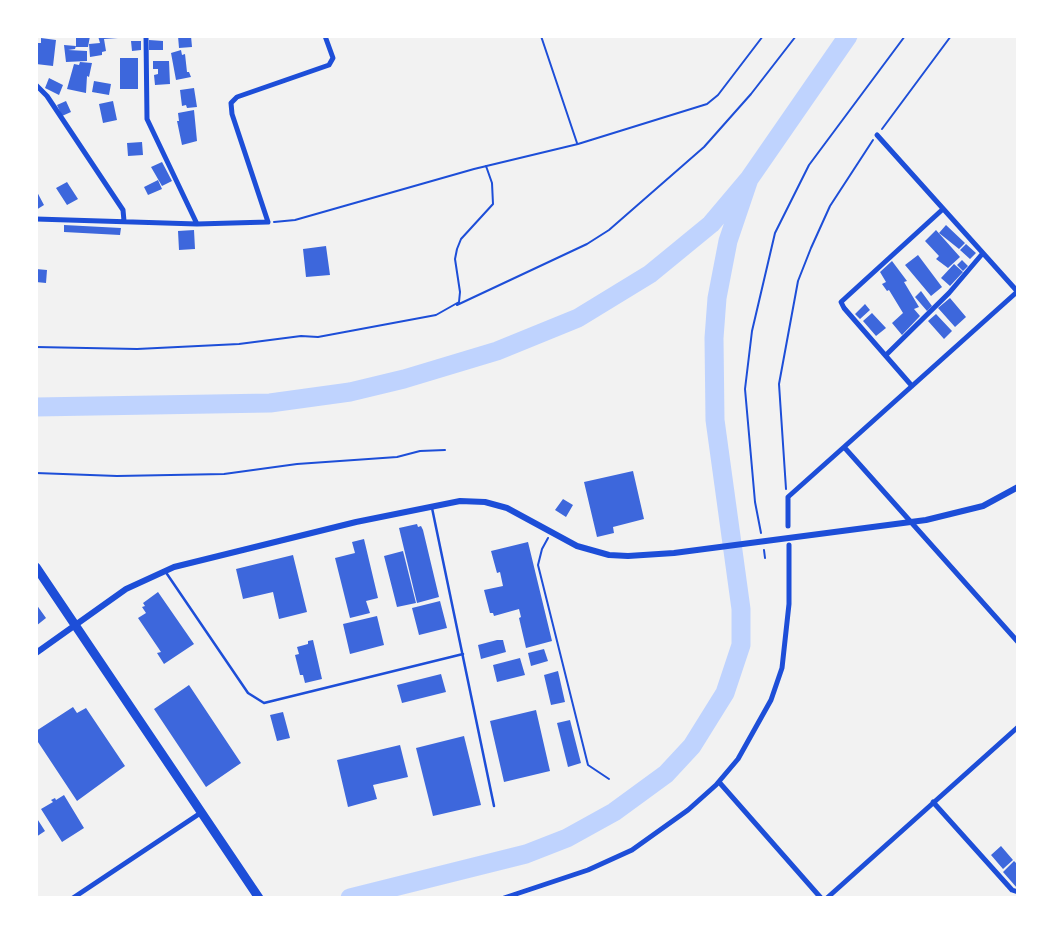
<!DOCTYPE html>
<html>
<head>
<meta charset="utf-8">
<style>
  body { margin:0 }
  #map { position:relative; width:1054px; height:934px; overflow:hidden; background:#f2f2f2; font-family:"DM Sans",sans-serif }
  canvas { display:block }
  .frame { position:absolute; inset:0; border:38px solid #fff; pointer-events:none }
</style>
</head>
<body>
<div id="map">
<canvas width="1054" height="934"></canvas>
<div class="frame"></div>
</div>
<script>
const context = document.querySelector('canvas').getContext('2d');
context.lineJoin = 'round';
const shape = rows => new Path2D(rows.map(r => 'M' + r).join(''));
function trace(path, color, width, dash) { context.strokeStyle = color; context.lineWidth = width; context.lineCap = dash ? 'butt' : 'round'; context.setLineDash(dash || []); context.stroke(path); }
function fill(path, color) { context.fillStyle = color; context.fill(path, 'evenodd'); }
const river = shape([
  [36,407,270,403,350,392,404,379,497,351,578,318,650,274,711,224,749,179,848,36],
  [350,898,526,854,567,838,614,812,666,774,692,746,725,693,741,645,741,609,715,420,714,338,717,298,728,241,749,179]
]);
const building = shape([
  [76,36,90,36,88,47,76,47],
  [98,36,118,38,104,39,106,51,102,52,102,55,90,57,89,44,100,43],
  [178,36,191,36,192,47,179,48],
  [41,38,56,40,53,66,36,64,38,43,41,43],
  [149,40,163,41,163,50,149,50],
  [131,41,141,41,141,50,132,51],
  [64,45,76,46,75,49,68,50,87,51,87,61,66,62],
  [181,50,182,55,185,54,187,72,189,72,191,77,176,80,171,53],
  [120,58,138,58,138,89,120,89],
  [153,61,169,61,170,84,155,85,154,75,158,74,158,69,153,69],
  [80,62,92,63,89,77,87,76,86,93,67,89,74,64,79,65],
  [49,78,63,85,59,95,45,88],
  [94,81,111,84,109,95,92,92],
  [194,88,197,107,187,108,186,105,182,106,180,90],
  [66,101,71,112,62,116,57,105],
  [113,101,117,120,103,123,99,104],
  [194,110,197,141,182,145,177,121,179,121,178,113],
  [142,142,143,155,128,156,127,143],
  [162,162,172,181,162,186,151,167],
  [158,180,162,189,148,195,144,187],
  [67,182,78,199,67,205,56,188],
  [36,190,44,205,36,210],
  [64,225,121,228,120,235,64,232],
  [946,225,965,243,959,249,939,233],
  [194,230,195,249,179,250,178,231],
  [936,230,960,257,948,268,936,259,939,256,925,241],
  [966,244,976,253,970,259,960,250],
  [326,246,330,275,306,277,303,249],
  [918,255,942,287,931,296,905,265],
  [962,260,968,266,963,271,957,265],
  [892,261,907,281,904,282,919,307,914,309,920,316,902,335,892,323,903,313,889,290,887,291,882,284,886,282,880,272],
  [954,264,963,272,950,286,941,278],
  [36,269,47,270,46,283,36,282],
  [921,291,932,306,927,311,915,297],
  [950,298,966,317,955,327,938,308],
  [865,304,870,310,860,319,855,314],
  [872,313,886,328,876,336,863,321],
  [936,314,952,331,944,339,928,321],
  [633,471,644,519,613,527,614,533,597,537,584,482],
  [563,499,573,505,566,517,555,510],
  [417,524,418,527,421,526,423,530,439,597,417,603,399,528],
  [364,539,378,598,366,601,370,613,350,618,335,558,355,553,352,542],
  [528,542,552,641,526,648,519,618,521,617,519,609,494,616,493,613,490,613,484,590,503,586,500,572,497,573,491,551],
  [403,551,416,603,397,607,384,556],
  [293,555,307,612,279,619,273,592,243,599,236,569],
  [158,592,194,644,164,664,157,653,161,652,138,618,146,613,142,607,145,606,143,603],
  [440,601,447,628,419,635,412,608],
  [36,604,46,618,36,626],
  [377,616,384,645,350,654,343,624],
  [313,640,322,679,305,683,303,675,300,675,295,655,299,654,297,647,308,644,308,641],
  [497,640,503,640,506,652,481,659,478,645],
  [544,649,548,661,531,666,528,653],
  [520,658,525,675,497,682,493,665],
  [558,671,565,702,551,705,544,675],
  [441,674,446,692,402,703,397,685],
  [189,685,241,763,206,787,154,709],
  [73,707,77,713,86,708,125,766,77,801,36,739,36,731],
  [536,710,550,771,504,782,490,721],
  [283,712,290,738,277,741,270,715],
  [570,720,581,763,568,767,557,723],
  [464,736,481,805,433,816,416,748],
  [400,745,408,777,373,785,377,799,348,807,337,760],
  [64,795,84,828,62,842,41,809,53,802,51,800,55,798,56,800],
  [36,817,45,831,36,837],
  [1001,846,1013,860,1003,869,991,855],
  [1014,861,1018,865,1017,888,1003,872]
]);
const path = shape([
  [541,36,577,143],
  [882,129,951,36],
  [274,222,295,220,474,169,578,144,707,104,718,95,763,36],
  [457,305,587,244,609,230,704,147,751,94,796,36],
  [36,347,137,349,239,344,301,336,318,337,436,315,459,302,460,292,455,259,457,249,461,239,493,204,492,183,486,166],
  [36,473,117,476,224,474,297,464,397,457,420,451,445,450],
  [786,489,779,384,798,281,811,248,830,206,873,140],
  [761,533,755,502,745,389,752,331,775,233,809,165,905,36],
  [548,538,542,549,538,565,588,765,609,779],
  [764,550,765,558]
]);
const service = shape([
  [432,508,494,806],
  [165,571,248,693,264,703,463,654]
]);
const minor = shape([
  [146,36,147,119,197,224],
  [36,85,47,96,123,210,124,221],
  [877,135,1017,291],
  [36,219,197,224,268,222,232,114,231,103,237,97,329,65,333,58,325,36],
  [886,355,949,293,983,253],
  [912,386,844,308,841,302,943,209],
  [844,447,1018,291],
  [788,526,788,497,844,447,1018,642],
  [719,782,821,898],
  [933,802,1012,890,1018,892],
  [73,898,202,812],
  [504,898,588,870,632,850,688,810,716,785,738,759,771,700,782,668,789,604,789,545],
  [827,898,1018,727]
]);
const tertiary = shape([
  [36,653,126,589,174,567,356,522,460,501,485,502,507,508,577,546,609,555,628,556,674,553,926,520,983,506,1018,487]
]);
const trunk = shape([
  [36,567,259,898]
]);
trace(river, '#bfd3fe', 19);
fill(building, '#3d67dc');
trace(path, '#1d4ed8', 2);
trace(service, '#1d4ed8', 2.5);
trace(minor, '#1d4ed8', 5);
trace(tertiary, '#1d4ed8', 6);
trace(trunk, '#1d4ed8', 9);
</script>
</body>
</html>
